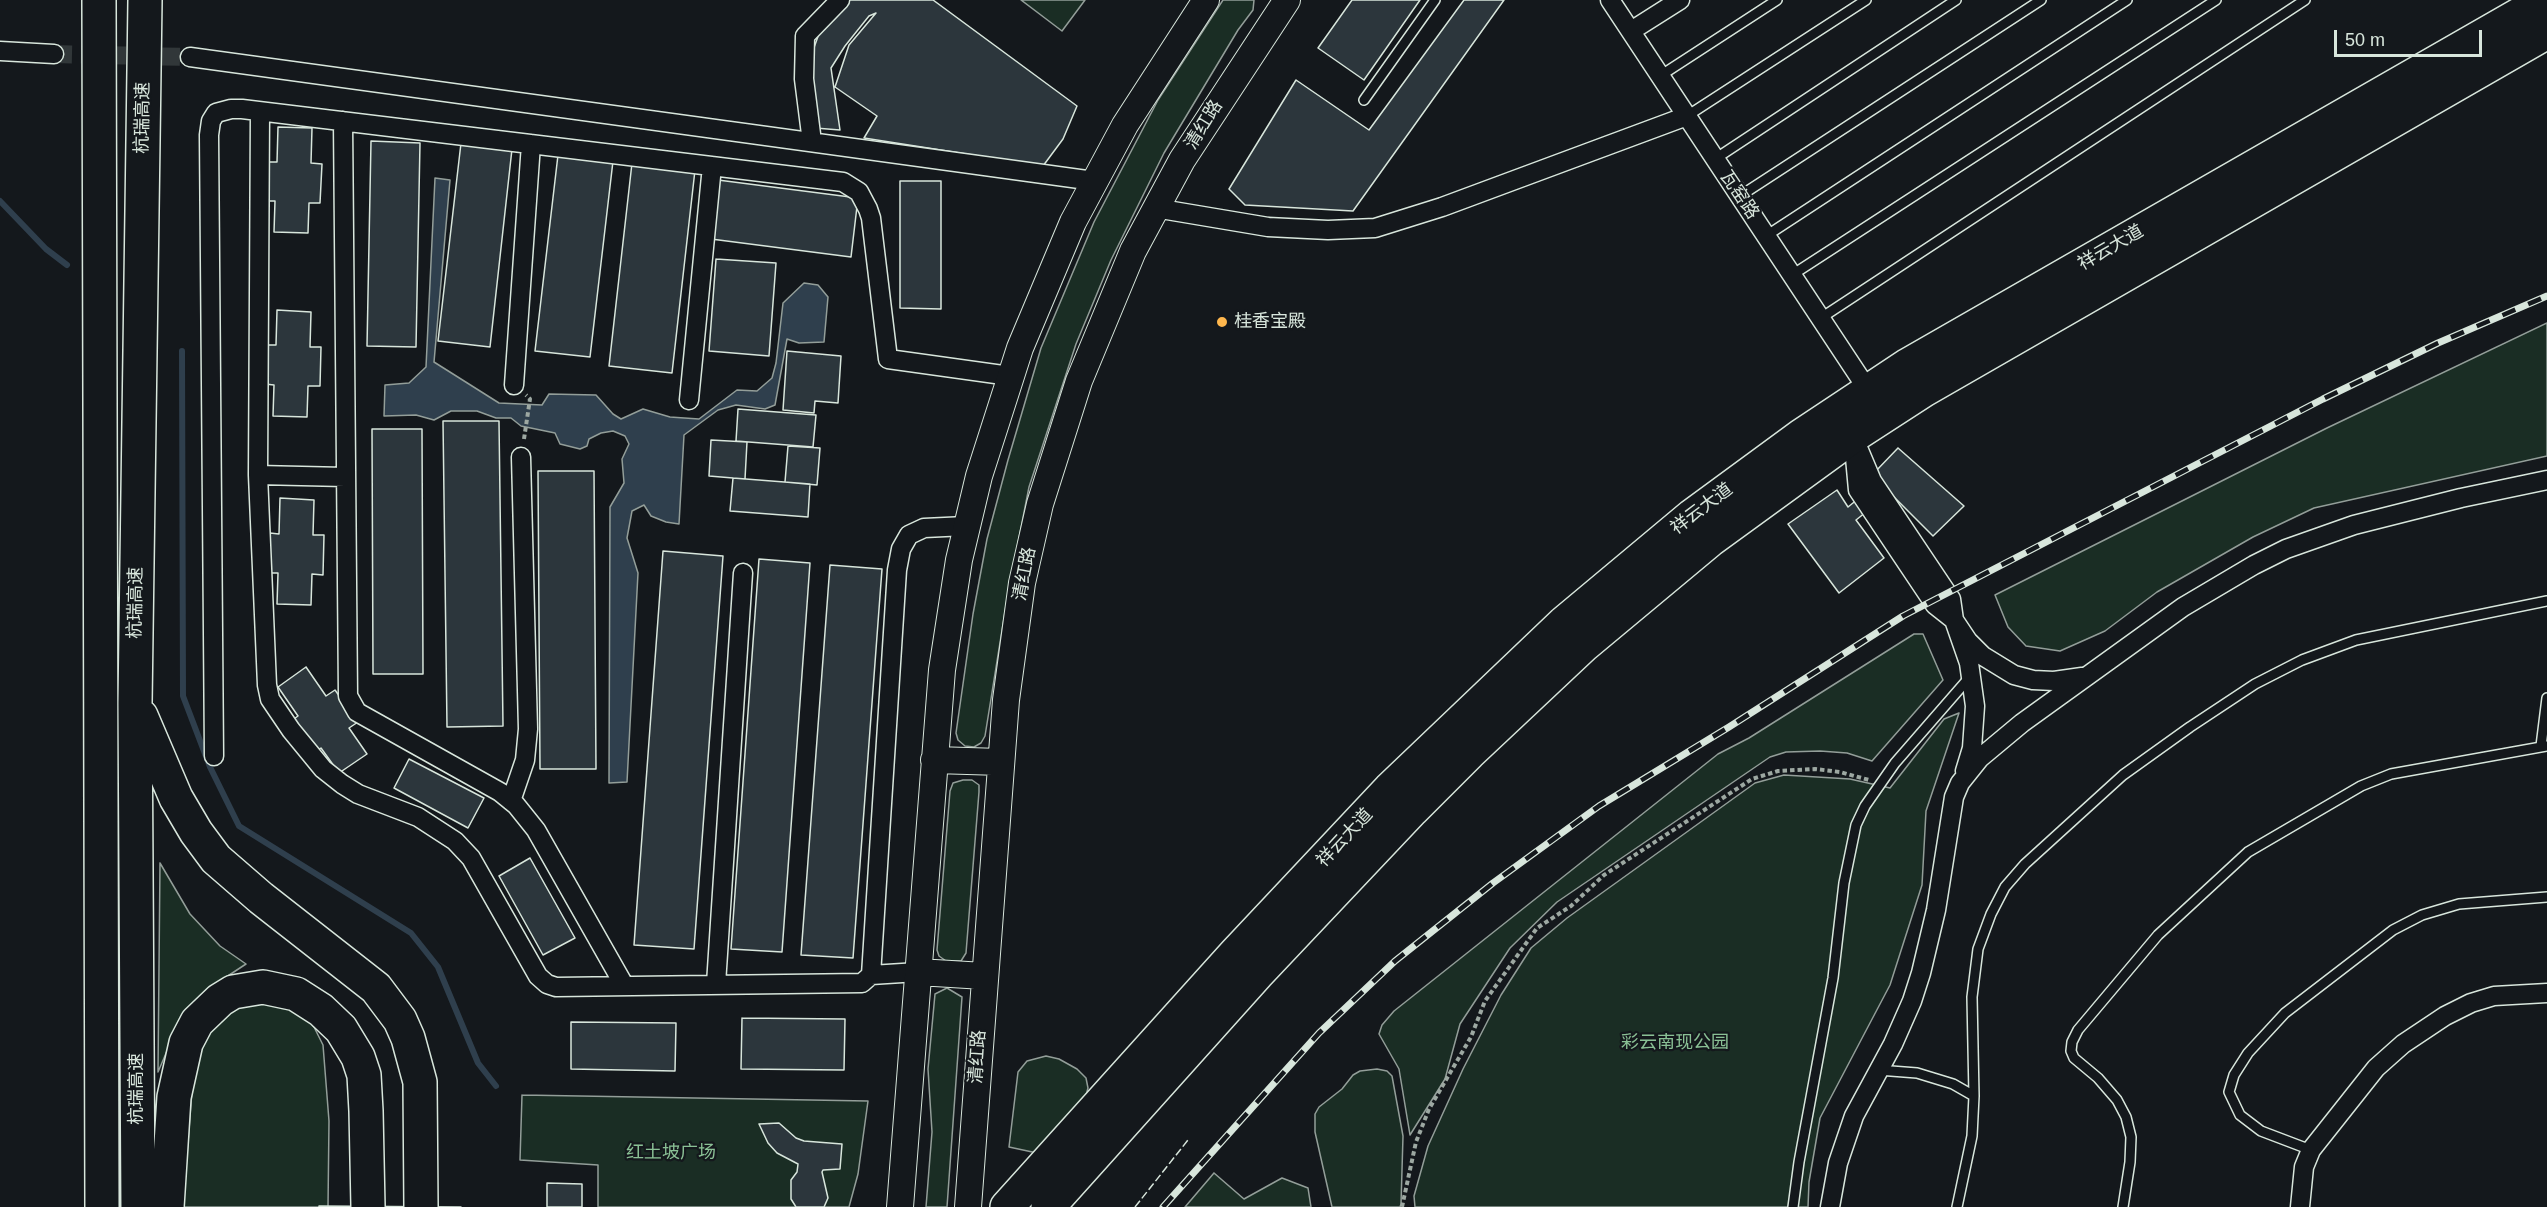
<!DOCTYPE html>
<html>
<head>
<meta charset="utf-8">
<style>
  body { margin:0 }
  #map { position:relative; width:2547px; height:1207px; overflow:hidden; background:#14181c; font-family:Arial,sans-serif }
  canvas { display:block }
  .scale { position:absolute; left:2334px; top:30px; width:148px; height:27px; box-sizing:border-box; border:3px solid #d8e6dc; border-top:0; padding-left:8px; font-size:18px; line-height:21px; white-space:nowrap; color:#d8e6dc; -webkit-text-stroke:4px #14181c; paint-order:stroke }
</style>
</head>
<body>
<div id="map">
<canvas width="2547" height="1207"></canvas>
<div class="scale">50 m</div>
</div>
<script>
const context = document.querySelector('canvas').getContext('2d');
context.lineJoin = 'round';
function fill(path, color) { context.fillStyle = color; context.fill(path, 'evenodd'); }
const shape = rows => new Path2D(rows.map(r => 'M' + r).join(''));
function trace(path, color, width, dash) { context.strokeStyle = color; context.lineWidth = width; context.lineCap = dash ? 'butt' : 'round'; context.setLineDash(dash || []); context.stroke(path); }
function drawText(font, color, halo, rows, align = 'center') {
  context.font = font + ' Arial,"Noto Sans SC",sans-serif'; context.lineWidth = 4.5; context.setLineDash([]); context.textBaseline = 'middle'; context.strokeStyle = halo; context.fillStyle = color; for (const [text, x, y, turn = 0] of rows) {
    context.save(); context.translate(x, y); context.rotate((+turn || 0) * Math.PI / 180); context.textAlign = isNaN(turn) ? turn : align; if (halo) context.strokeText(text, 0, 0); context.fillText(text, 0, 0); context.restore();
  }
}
const green = shape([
  [1021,0,1085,0,1062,31,1021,0],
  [1223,0,1254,0,1253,10,1238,30,1164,153,1111,260,1076,344,1029,487,1007,599,985,736,981,743,974,747,965,746,958,740,956,733,973,614,987,539,1008,460,1041,348,1094,222,1158,100,1223,0],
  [2547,323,2547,456,2314,508,2253,537,2157,592,2105,631,2060,651,2026,646,2008,627,1995,595,2327,428,2547,323],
  [1914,634,1923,634,1943,680,1872,761,1847,753,1820,751,1786,752,1770,757,1557,902,1510,948,1460,1024,1445,1079,1410,1135,1399,1069,1379,1034,1382,1025,1394,1011,1718,754,1749,738,1914,634],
  [1959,713,1926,811,1922,885,1890,985,1820,1118,1809,1182,1808,1207,1415,1207,1414,1196,1428,1146,1463,1069,1501,995,1531,948,1567,918,1755,783,1784,775,1850,779,1890,788,1944,719,1959,713],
  [963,780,972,780,979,785,979,792,966,953,961,961,946,961,939,956,937,950,950,791,953,783,963,780],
  [160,863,190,914,220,946,246,964,211,987,176,1030,158,1072,160,863],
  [947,988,962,997,947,1207,926,1207,932,1132,928,1069,935,994,947,988],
  [248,996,300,1008,314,1027,323,1045,329,1121,328,1207,183,1207,194,1065,206,1034,248,996],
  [1046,1056,1059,1059,1077,1069,1086,1078,1088,1088,1085,1099,1037,1153,1009,1147,1018,1072,1027,1061,1046,1056],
  [1377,1069,1387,1071,1392,1076,1403,1136,1401,1204,1400,1207,1332,1207,1315,1132,1315,1114,1319,1107,1342,1089,1353,1075,1360,1071,1377,1069],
  [522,1095,868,1101,858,1174,849,1207,598,1207,598,1165,520,1160,522,1095],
  [1214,1173,1244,1199,1282,1178,1308,1188,1311,1207,1185,1207,1214,1173]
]);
const water = shape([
  [435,178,450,180,434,362,499,403,542,405,549,394,596,395,613,414,621,419,643,409,670,417,699,419,737,390,757,391,772,378,776,363,783,303,804,283,818,285,828,297,824,342,799,343,787,339,775,405,765,409,736,405,718,410,684,435,679,524,666,522,651,516,644,505,632,511,627,538,638,573,627,782,609,783,610,507,624,483,622,459,629,444,625,436,613,431,601,433,589,439,587,446,580,449,560,444,555,433,521,426,511,418,496,418,477,411,451,411,434,420,416,415,384,416,385,385,409,383,426,367,435,178]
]);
const stream = shape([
  [0,201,46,249,67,265],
  [182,351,183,696,210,767,239,826,411,933,438,967,478,1063,496,1086]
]);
const building = shape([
  [849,0,933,0,1077,106,1063,139,1043,166,864,138,877,116,835,87,849,45,876,13,869,16,845,46,831,68,840,130,815,128,811,56,821,28,849,0],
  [1352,0,1420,0,1364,80,1318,48,1352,0],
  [1464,0,1504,0,1353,211,1245,205,1229,189,1296,80,1369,130,1464,0],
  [278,127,312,128,311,163,322,164,320,203,309,203,308,233,274,232,275,201,266,201,268,162,277,162,278,127],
  [371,141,420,143,416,347,367,346,371,141],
  [461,143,512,149,490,347,438,341,461,143],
  [558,155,613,161,590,357,535,351,558,155],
  [632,163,695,170,672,373,609,366,632,163],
  [718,180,858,198,851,257,711,239,718,180],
  [900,181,941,181,941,309,900,308,900,181],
  [716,259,776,263,769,356,709,351,716,259],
  [277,310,311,312,310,347,321,347,320,386,308,386,307,417,273,416,274,385,265,384,267,345,276,345,277,310],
  [787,351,841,356,838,403,815,401,814,413,783,410,787,351],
  [738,409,816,415,813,447,736,441,738,409],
  [443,421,499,421,503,726,447,727,443,421],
  [372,429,422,429,423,674,373,674,372,429],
  [711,440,747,442,745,479,709,476,711,440],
  [788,446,820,448,817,485,785,482,788,446],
  [1898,448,1964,506,1933,536,1890,493,1856,520,1884,558,1839,593,1788,524,1837,490,1848,507,1879,482,1874,473,1898,448],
  [538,471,594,471,596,769,540,769,538,471],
  [733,478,810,484,808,517,730,511,733,478],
  [280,498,314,500,313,535,324,535,323,575,312,574,311,605,277,604,278,573,268,573,270,533,279,534,280,498],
  [663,551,723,556,694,949,634,945,663,551],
  [759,559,810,563,782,952,731,949,759,559],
  [830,565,882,569,853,958,801,955,830,565],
  [306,667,326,696,335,690,358,722,349,728,367,754,339,773,321,748,314,753,291,721,298,716,278,687,306,667],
  [409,759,484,798,468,828,394,788,409,759],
  [530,858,575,938,543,955,499,876,530,858],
  [742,1018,845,1019,844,1070,741,1069,742,1018],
  [571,1022,676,1023,675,1071,571,1069,571,1022],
  [779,1123,796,1138,804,1141,842,1144,840,1169,823,1170,822,1172,828,1198,824,1207,796,1207,791,1199,791,1180,797,1172,798,1164,777,1153,768,1143,759,1124,779,1123],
  [547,1183,582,1184,582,1207,547,1207,547,1183],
  [319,1206,461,1207,319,1207,319,1206]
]);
const streetTunnel = shape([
  [54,54,190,57]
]);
const path = shape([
  [524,439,530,399,526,395],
  [1402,1207,1416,1142,1429,1109,1471,1037,1485,1001,1537,928,1571,906,1604,875,1752,779,1778,771,1815,769,1840,772,1869,780]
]);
const lane = shape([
  [1660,76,1777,0],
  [1364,100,1435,0],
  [1687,116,1866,0],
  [1715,159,1956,0],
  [1740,196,2041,0],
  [1766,236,2127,0],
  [1792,275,2216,0],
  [1821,318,2305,0],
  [2541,746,2547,698],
  [1878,1070,1917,1073,1953,1084,1974,1096],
  [2311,1150,2261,1131,2240,1115,2229,1092,2234,1075,2248,1053,2285,1013,2393,930,2422,915,2459,904,2547,897],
  [1793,1207,1799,1162,1833,978,1844,883,1856,825,1865,806,1895,763,1969,678],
  [1957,1207,1972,1136,1974,1096,1972,997,1978,949,1991,914,2005,887,2025,864,2123,775,2190,727,2255,684,2302,660,2356,640,2547,601],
  [2123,1207,2130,1162,2131,1137,2126,1117,2117,1100,2098,1078,2074,1058,2071,1051,2072,1042,2078,1030,2158,935,2248,852,2361,786,2391,774,2547,746]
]);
const street = shape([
  [1610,0,1868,390],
  [1631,31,1680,0],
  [0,51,54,54],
  [190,57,1094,181],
  [260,112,258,475,267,685,270,699,291,730,323,769,342,784,358,794,418,817,455,841,471,858,538,976,547,984,556,987,862,983,871,975,918,972],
  [343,121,348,696,357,712,500,792,516,805,536,830,624,985],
  [812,142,804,79,805,36,840,0],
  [1155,208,1268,227,1328,230,1375,228,1442,207,1687,116],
  [514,385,531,144],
  [689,400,712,166],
  [258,475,345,477],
  [214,756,209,135,211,121,216,113,231,109,242,109,843,182,859,192,868,209,871,218,888,359,1010,376],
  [1965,771,1972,748,1975,706,1969,663,1954,620,1951,599,1872,481,1853,436,1858,490,1935,605,1954,620,1968,641,1983,656,2014,675,2033,680,2054,681,2082,677],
  [511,801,525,760,528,729,521,457],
  [871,975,897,570,901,549,909,535,924,528,966,526],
  [716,984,743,573],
  [1830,1207,1838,1163,1854,1116,1893,1044,1912,1001,1921,973,1936,910,1954,797,1960,783,1980,758,2022,723,2183,607,2254,565,2286,549,2354,525,2461,498,2547,480],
  [2300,1207,2304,1167,2311,1150,2376,1068,2403,1044,2445,1016,2471,1003,2494,996,2547,993]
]);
const secondary = shape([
  [934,760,1001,762],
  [918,972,984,976],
  [900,1207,942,670,959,560,979,476,1020,348,1073,222,1125,125,1206,0],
  [968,1207,1006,700,1022,583,1040,504,1079,381,1133,251,1182,160,1287,0]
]);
const highway = shape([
  [99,0,102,1207],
  [141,716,176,798,196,832,216,859,261,898,376,988,400,1020,408,1038,420,1082,421,1207],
  [138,1207,135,703,145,0],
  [167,1207,174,1097,186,1043,197,1022,220,1000,233,992,263,987,296,994,321,1010,341,1029,358,1057,364,1075,366,1111,368,1207],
  [1007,1207,1235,954,1390,789,1564,623,1692,516,1801,436,1908,365,2545,0],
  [1048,1207,1257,974,1412,810,1469,753,1584,645,1710,540,1853,436,1924,390,2547,32]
]);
const rail = shape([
  [1163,1207,1319,1033,1395,961,1493,883,1599,806,1729,727,1903,616,2323,399,2438,343,2547,296]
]);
const fence = shape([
  [1135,1207,1188,1140]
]);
const markers = [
  [1222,322,6,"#ffb74d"]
];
const streetNames = [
  ["杭瑞高速",143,118,-89],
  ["清红路",1204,125,-58],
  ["瓦窑路",1739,195,56],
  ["祥云大道",2111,248,-30],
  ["祥云大道",1702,509,-37],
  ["清红路",1025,574,-79],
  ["杭瑞高速",136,603,-89],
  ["祥云大道",1345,838,-47],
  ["清红路",978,1057,-86],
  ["杭瑞高速",137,1089,-90]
];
const poiNames = [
  ["桂香宝殿",1234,322]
];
const parkNames = [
  ["彩云南现公园",1675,1043],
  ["红土坡广场",671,1153]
];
fill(green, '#1a2d24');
trace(green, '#939e99', 1.5);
fill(water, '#2f3f4d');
trace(water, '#939e99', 1.5);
trace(stream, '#2f3f4d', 6);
fill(building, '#2c363c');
trace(building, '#d8e6dc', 1.5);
trace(streetTunnel, '#313739', 18, [18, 9]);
trace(lane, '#d8e6dc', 12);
trace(street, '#d8e6dc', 21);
trace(secondary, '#d8e6dc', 28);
trace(highway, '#d8e6dc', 36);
trace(path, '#9da8a2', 4, [4.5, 3]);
trace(lane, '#14181c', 9);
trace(street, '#14181c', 18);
trace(secondary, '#14181c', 26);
trace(highway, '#14181c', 33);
trace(rail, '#d8e6dc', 7);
trace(rail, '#14181c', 4.5, [14]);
trace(fence, '#d8e6dc', 1.5, [8, 3]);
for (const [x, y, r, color] of markers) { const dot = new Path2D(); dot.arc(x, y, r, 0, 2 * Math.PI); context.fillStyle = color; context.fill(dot); trace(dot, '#14181c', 2); }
drawText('18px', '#d8e6dc', '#14181c', streetNames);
drawText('18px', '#d8e6dc', '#14181c', poiNames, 'left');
drawText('18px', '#8ac095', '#14181c', parkNames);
</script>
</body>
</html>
